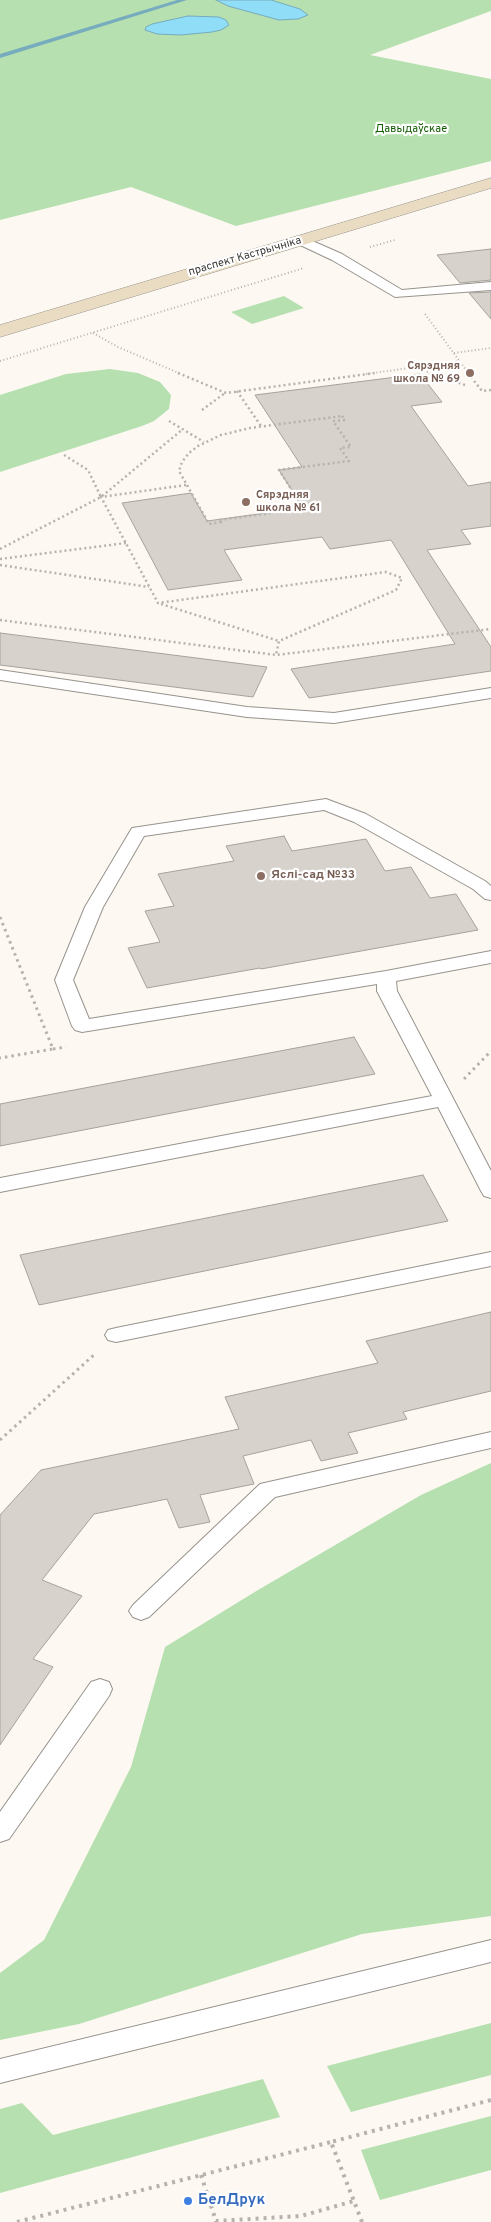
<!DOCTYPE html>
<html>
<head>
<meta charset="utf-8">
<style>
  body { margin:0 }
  canvas { display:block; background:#fdf8f2 }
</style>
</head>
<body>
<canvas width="491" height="2222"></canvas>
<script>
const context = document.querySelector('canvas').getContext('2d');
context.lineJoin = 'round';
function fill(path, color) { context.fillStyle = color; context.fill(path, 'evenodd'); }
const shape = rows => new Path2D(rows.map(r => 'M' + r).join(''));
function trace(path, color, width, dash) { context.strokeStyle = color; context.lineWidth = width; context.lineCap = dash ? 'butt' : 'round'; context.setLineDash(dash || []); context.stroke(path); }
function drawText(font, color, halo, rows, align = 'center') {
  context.font = font + ' Overpass,sans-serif'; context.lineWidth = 4.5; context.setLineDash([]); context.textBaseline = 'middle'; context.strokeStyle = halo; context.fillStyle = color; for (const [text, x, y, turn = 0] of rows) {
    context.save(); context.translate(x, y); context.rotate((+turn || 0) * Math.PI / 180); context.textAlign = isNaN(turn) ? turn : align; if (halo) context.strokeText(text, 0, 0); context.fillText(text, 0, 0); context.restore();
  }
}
const green = shape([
  [0,0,491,0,491,11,370,55,491,79,491,161,236,226,131,187,0,220],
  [284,296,304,308,252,324,231,312],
  [110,369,138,373,160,382,171,395,169,409,154,421,142,426,0,472,0,395,66,374],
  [491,1463,491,1916,362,1934,79,2024,0,2040,0,1973,44,1940,131,1767,165,1647,258,1590,421,1495],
  [491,2023,491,2075,351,2112,327,2066],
  [263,2079,280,2117,0,2193,0,2109,22,2103,53,2135],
  [491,2116,491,2170,380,2200,361,2150]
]);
const water = shape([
  [216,0,271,0,300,9,308,15,298,19,279,20,228,6,216,0],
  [188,16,219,17,226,20,229,25,221,30,212,32,181,35,157,34,145,30,146,27,152,24,188,16]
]);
const stream = shape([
  [177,0,187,0,0,58,0,54,177,0]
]);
const building = shape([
  [491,249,491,280,460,283,437,255,491,249],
  [491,292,491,319,469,293,491,292],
  [420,374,442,402,411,406,468,486,491,482,491,526,461,530,471,544,427,550,491,647,491,671,309,698,291,669,455,644,391,540,330,549,322,537,224,550,242,580,168,590,122,503,191,493,207,521,303,508,279,470,302,467,255,395,420,374],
  [0,633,267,667,253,697,0,665,0,633],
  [284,836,292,851,366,839,385,871,411,867,430,898,456,894,478,930,261,969,260,968,147,988,128,948,160,942,145,911,174,906,158,874,234,861,226,846,284,836],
  [354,1037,375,1074,0,1146,0,1104,354,1037],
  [423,1175,448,1221,39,1305,20,1255,423,1175],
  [491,1312,491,1391,403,1412,407,1419,348,1433,358,1453,321,1461,311,1440,243,1456,254,1484,200,1495,210,1522,179,1528,167,1499,94,1514,42,1580,82,1596,33,1659,53,1667,0,1745,0,1515,41,1470,239,1429,225,1397,378,1363,366,1341,491,1312]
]);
const pathFar3 = shape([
  [370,247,395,240],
  [425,314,469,374],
  [93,333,118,347,181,374],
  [454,353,491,348],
  [0,361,304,268],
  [417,368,433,374],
  [366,374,460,361]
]);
const pathFar2 = shape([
  [178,373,226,393,375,373],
  [430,373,465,385],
  [468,373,482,391,491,390],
  [237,391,261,426],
  [202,410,225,393],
  [342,416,345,420,333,421,351,447,340,448,349,461,279,470,300,503,267,508,271,513,219,520,221,522,209,524,179,471,182,462,189,453,198,446,221,435,250,428,342,416],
  [169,421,204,442],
  [64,455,88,470,101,497],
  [186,485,101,497,158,603,386,572,402,578,396,590,279,641,276,655],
  [0,549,101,497,183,429],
  [0,559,126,543],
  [0,565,149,587],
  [161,604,279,641],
  [0,620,276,655,491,629]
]);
const pathFar1 = shape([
  [0,917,53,1049,0,1058],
  [53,1049,66,1047],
  [464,1079,491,1051],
  [0,1440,96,1353]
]);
const path = shape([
  [201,2175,216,2221,301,2216,354,2201],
  [17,2222,331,2142],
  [362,2222,331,2142,491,2100]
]);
const service = shape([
  [301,236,342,254,402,290,491,282,491,290,395,297,332,260,296,243,295,240,296,237,301,236],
  [0,670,247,707,334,713,491,688,491,698,334,723,247,717,0,680,0,670],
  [326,799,366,814,485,881,491,886,491,900,485,899,473,889,354,822,324,810,144,836,103,907,73,980,89,1019,386,971,491,951,491,963,396,981,397,991,491,1171,491,1198,484,1196,481,1191,438,1107,0,1192,0,1178,432,1096,377,991,377,984,82,1032,75,1030,72,1026,55,980,85,907,132,828,326,799],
  [491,1252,491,1266,116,1342,108,1340,105,1335,108,1330,116,1328,491,1252],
  [491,1432,491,1448,275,1497,149,1617,141,1620,133,1617,129,1611,133,1605,260,1484,491,1432],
  [100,1679,109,1682,112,1689,109,1696,9,1839,0,1842,0,1812,91,1682,100,1679],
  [491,1940,491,1962,0,2083,0,2059,491,1940]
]);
const secondary = shape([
  [491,178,491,188,0,337,0,325,491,178]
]);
const markers = [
  [470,373,5,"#8d6e63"],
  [246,502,5,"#8d6e63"],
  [261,876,5,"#8d6e63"],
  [188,2201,5,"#3f7fe0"]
];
const farParknames = [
  ["Давыдаўскае",411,130]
];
const farStreetnames = [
  ["праспект Кастрычніка",245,257,-16]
];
const farEducationnames = [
  ["Сярэдняя",460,367],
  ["школа № 69",460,380],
  ["Сярэдняя",256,496,"left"],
  ["школа № 61",256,509,"left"]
];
const educationNames = [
  ["Яслі-сад №33",271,876]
];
const nearShopnames = [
  ["БелДрук",198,2201]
];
fill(green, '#b6e0af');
fill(water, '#90ddf8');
trace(water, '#76acbe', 1);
fill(stream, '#76acbe');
fill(building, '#d7d2cc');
trace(building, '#a6a29c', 1);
trace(service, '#97938d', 2);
trace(secondary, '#97938d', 1);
trace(pathFar3, '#b6b2ad', 2, [1, 2.5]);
trace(pathFar2, '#b6b2ad', 2.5, [2, 3]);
trace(pathFar1, '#b6b2ad', 3, [2.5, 4]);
trace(path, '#b6b2ad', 4, [3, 5]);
fill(service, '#fff');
fill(secondary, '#e9dcc2');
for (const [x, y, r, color] of markers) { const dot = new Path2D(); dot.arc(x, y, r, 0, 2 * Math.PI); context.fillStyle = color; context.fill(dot); trace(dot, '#fff', 2); }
drawText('11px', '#115c01', '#fff', farParknames);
drawText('11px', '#3a3836', '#fff', farStreetnames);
drawText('bold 11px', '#785e54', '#fff', farEducationnames, 'right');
drawText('bold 12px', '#785e54', '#fff', educationNames, 'left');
drawText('bold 15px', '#366cbe', '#fff', nearShopnames, 'left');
</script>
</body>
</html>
